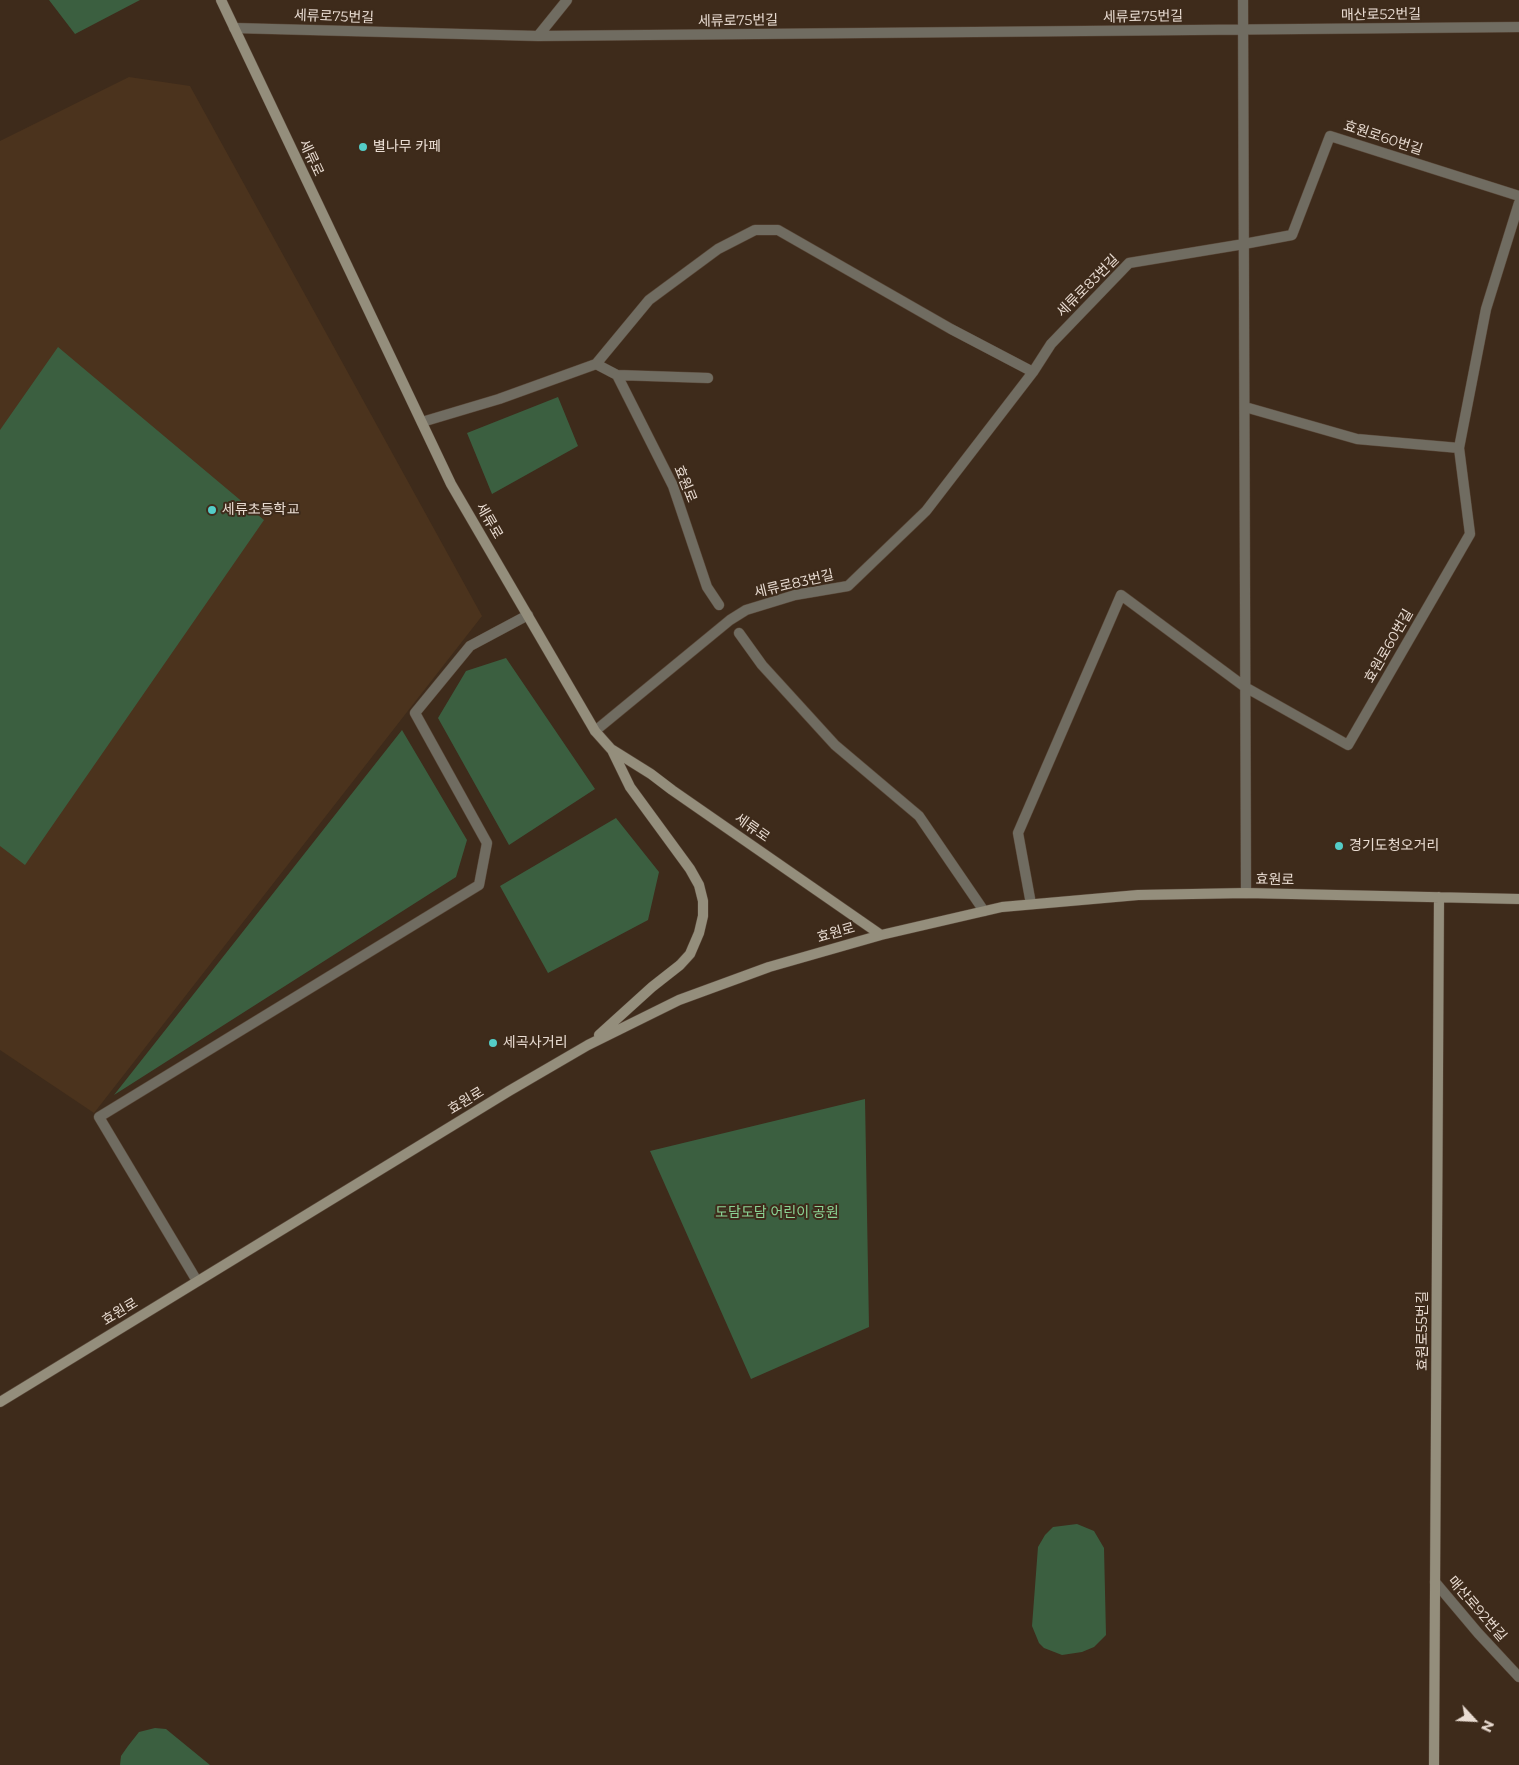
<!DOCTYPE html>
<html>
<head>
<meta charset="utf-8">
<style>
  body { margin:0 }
  #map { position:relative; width:1519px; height:1765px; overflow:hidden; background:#3e2b1b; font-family:Montserrat,sans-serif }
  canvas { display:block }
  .north { position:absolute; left:1449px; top:1695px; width:50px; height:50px; -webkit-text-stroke:4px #3e2b1b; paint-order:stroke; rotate:115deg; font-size:14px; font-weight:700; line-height:20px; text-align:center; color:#e9dcd2 }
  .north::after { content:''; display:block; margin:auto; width:18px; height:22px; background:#e9dcd2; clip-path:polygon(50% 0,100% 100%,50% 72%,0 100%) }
</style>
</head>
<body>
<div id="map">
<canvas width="1519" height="1765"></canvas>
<div class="north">N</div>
</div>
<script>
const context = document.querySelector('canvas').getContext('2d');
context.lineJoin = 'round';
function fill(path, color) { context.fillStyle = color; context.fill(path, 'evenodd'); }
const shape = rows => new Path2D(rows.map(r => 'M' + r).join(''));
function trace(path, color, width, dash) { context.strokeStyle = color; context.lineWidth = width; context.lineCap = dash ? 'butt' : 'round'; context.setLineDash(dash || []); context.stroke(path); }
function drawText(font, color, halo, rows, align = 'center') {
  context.font = font + ' Montserrat,"Noto Sans KR",sans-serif'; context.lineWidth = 4; context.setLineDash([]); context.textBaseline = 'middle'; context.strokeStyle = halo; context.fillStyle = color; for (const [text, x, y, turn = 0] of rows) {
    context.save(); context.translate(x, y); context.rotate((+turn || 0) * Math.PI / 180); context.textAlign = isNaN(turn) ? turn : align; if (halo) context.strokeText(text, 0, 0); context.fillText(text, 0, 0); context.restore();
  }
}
const built = shape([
  [129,77,190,86,482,616,94,1113,0,1050,0,141]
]);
const green = shape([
  [49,0,140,0,75,34],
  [58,347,264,520,25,865,0,846,0,430],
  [558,397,578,446,492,494,467,433],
  [506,658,595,789,509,845,438,718,466,671],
  [402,730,467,840,456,877,114,1095],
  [616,818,659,872,648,920,548,973,500,886],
  [865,1099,869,1327,751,1379,650,1151],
  [1077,1524,1094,1531,1104,1548,1106,1635,1094,1647,1082,1652,1062,1655,1044,1648,1039,1643,1032,1626,1038,1547,1045,1535,1053,1527],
  [155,1728,166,1729,210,1765,120,1765,121,1756,128,1746,139,1732]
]);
const street = shape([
  [1243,0,1246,893],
  [234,28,538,36,1519,27],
  [538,36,567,0],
  [596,364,617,375,708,378],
  [617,375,673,486,707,587,719,605],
  [1245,407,1357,439,1459,448],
  [422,422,499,399,596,364,649,300,718,249,755,230,778,230,951,329,1033,372],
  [739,633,762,665,835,745,919,816,984,911],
  [595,731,730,620,746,610,795,595,848,586,926,511,1033,372,1051,344,1129,263,1244,244,1292,235,1330,136,1519,196],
  [1031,904,1018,833,1121,595,1245,687,1348,745,1470,534,1459,448,1486,309,1519,203],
  [197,1281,99,1117,479,885,487,843,415,713,470,646,528,615],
  [1435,1582,1478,1633,1519,1677]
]);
const secondary = shape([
  [221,0,451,484,595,731,611,749,651,774,672,790,881,935],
  [599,1035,652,987,680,965,690,954,699,933,703,916,703,901,699,885,690,869,630,787,612,750],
  [0,1402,509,1091,588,1045,679,1000,769,967,881,935,1002,907,1138,895,1246,893,1519,899],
  [1434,1765,1439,897]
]);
const markers = [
  [363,147,5,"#54cdc8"],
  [212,510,5,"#54cdc8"],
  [1339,846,5,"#54cdc8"],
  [493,1043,5,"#54cdc8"]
];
const streetNames = [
  ["매산로52번길",1381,15,-1],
  ["세류로75번길",334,17,2],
  ["세류로75번길",1143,17,-1],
  ["세류로75번길",738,21,-1],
  ["효원로60번길",1383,138,18],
  ["세류로",311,158,65],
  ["세류로83번길",1088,286,-45],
  ["효원로",685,484,68],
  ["세류로",489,521,60],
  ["세류로83번길",794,584,-13],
  ["효원로60번길",1389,646,-60],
  ["세류로",752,828,35],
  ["효원로",1275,880,1],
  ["효원로",836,933,-16],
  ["효원로",466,1101,-31],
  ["효원로",120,1312,-31],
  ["효원로55번길",1423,1331,-90],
  ["매산로92번길",1477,1609,49]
];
const poiNames = [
  ["별나무 카페",373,147],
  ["세류초등학교",222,510],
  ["경기도청오거리",1349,846],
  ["세곡사거리",503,1043]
];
const parkNames = [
  ["도담도담 어린이 공원",777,1213]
];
fill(built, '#4b331d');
fill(green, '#3b5f40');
trace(street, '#594738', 11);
trace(secondary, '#594738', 11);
trace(street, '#706c61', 10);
trace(secondary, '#948e7c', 10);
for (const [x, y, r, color] of markers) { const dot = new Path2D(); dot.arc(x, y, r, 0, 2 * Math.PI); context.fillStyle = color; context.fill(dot); trace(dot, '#3e2b1b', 2); }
drawText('14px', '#e9dcd2', '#3e2b1b', streetNames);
drawText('14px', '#e9dcd2', '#3e2b1b', poiNames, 'left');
drawText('14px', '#8bd394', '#3e2b1b', parkNames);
</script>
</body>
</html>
